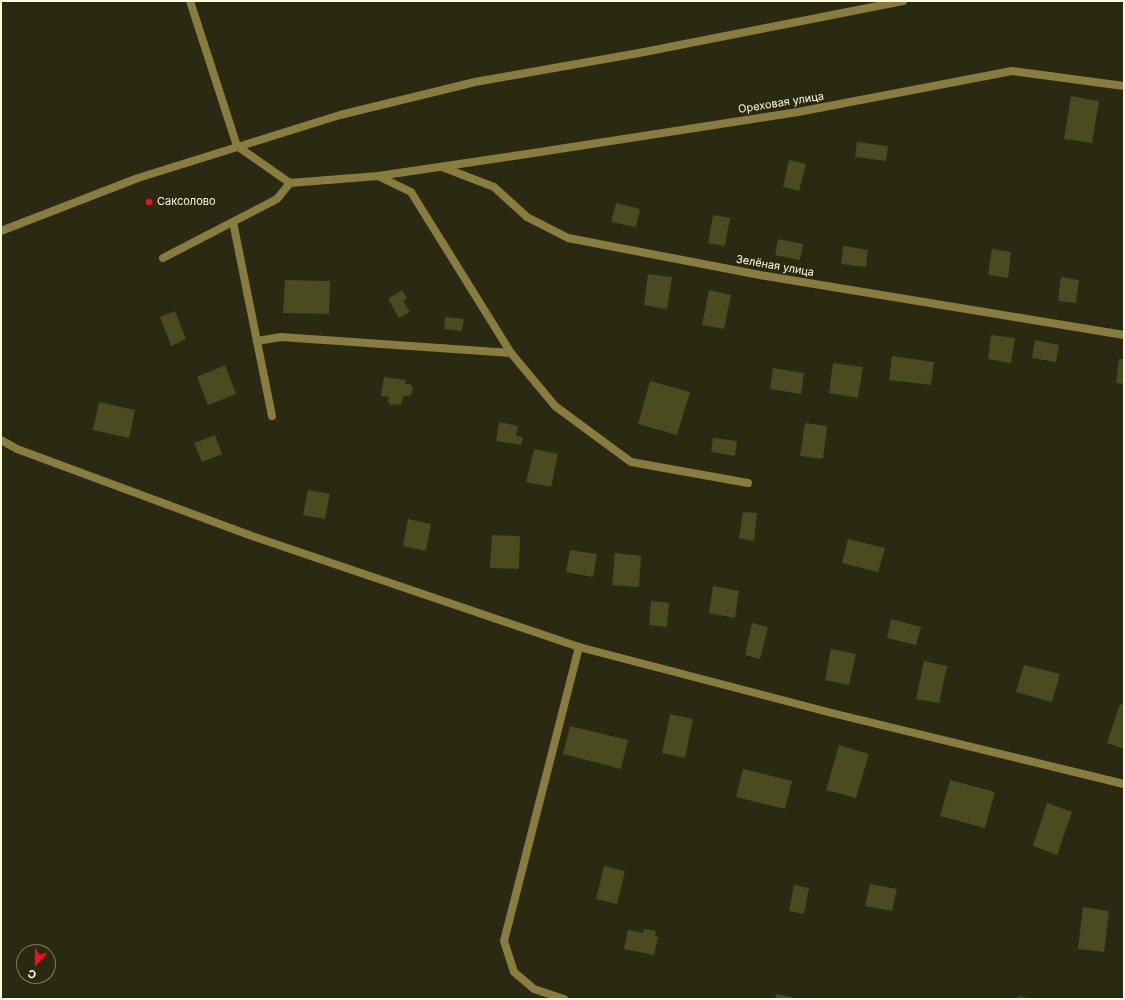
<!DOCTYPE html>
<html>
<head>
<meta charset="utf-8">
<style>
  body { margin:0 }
  #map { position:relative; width:1125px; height:1000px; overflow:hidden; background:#2a2911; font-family:Inter,sans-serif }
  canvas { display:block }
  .frame { position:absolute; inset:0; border:2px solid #fefbdb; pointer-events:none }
  .north { position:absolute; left:16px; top:944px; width:40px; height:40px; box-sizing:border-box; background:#2a2911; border:1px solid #7f7d62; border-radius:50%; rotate:201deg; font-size:11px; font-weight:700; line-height:16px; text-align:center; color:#fefbdb }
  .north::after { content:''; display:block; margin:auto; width:14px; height:18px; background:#fa0c21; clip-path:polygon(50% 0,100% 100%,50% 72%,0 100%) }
</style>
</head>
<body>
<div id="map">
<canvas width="1125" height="1000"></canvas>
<div class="frame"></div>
<div class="north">С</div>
</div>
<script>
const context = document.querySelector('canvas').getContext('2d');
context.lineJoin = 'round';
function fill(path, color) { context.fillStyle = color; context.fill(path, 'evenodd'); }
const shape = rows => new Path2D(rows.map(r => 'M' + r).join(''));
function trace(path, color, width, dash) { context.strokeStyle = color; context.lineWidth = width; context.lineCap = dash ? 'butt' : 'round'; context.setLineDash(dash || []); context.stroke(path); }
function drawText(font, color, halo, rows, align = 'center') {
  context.font = font + ' Inter,sans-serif'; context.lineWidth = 3; context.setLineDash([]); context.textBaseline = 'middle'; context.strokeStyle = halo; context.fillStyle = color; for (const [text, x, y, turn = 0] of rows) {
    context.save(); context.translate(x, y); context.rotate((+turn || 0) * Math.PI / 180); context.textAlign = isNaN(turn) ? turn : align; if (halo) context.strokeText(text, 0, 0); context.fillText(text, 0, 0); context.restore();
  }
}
const building = shape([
  [1071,96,1099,101,1092,143,1064,139],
  [857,142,888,146,886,161,855,157],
  [789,160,806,164,799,191,783,187],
  [616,203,640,209,636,227,611,222],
  [713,215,730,218,725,246,708,243],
  [778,239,803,244,800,260,775,255],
  [843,246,868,250,866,267,841,264],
  [992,249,1011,252,1008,278,988,275],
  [648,274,672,277,667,309,644,305],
  [1061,277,1079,280,1076,303,1058,301],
  [285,280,330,281,329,314,283,313],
  [402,290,407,298,403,301,410,312,399,318,388,299],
  [709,290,731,295,724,329,702,325],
  [175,311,186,339,171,346,160,317],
  [445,317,464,319,462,331,444,329],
  [991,335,1015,338,1011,363,988,359],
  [1035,340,1059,345,1056,362,1032,358],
  [892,356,934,362,931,385,889,380],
  [1119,359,1124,359,1124,384,1116,383],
  [833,363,863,367,858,398,829,393],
  [225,365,236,394,208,405,197,377],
  [773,368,804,373,801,394,770,389],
  [384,377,406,380,405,384,410,384,413,388,412,393,409,396,404,396,401,404,391,405,388,402,389,397,381,396],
  [650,381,690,392,677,435,638,424],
  [99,402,135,410,129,438,93,430],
  [499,422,518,426,516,436,523,437,521,445,496,441],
  [805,423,827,426,823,459,800,456],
  [215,435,222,454,202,462,194,443],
  [713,438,737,441,735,456,711,452],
  [534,449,558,454,551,487,526,482],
  [308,490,330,494,325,519,303,515],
  [743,512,757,513,754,541,739,538],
  [408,519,431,524,426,551,403,546],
  [492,535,520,536,519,569,490,568],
  [848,539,885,548,878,572,842,563],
  [570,550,597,554,593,577,566,572],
  [615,553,641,556,639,587,612,585],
  [713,586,739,591,735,618,709,613],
  [651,601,669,603,667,627,649,625],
  [891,619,921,627,916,645,887,638],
  [752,623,768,627,760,659,745,655],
  [831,649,856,654,849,685,825,680],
  [924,661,947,666,939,703,916,699],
  [1024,665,1060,674,1052,702,1016,692],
  [1120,704,1124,705,1124,749,1107,743],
  [670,714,693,719,685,758,662,753],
  [570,726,628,740,621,769,563,754],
  [839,745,869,754,856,798,826,790],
  [743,769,792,781,785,809,736,797],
  [950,780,995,792,985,828,940,816],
  [1047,803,1072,812,1057,855,1033,846],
  [604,866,625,871,617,904,596,899],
  [870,884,897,889,892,911,865,906],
  [794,885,809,888,804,914,789,911],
  [1083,907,1109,911,1104,952,1078,949],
  [644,929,656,931,655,936,658,937,654,955,624,949,628,930,643,933],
  [776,994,792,997,792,999,775,999],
  [1018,996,1029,998,1029,999,1018,999]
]);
const service = shape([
  [237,146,290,183,378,176,527,154,798,112,1012,71,1124,86],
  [442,167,494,187,527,217,568,238,760,275,1124,335],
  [378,176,411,192,511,353,555,406,631,462,748,483],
  [233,222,272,416],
  [163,258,277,199,290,183],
  [257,341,281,337,511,353],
  [564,999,534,989,514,972,504,941,579,647]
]);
const minor = shape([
  [190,1,237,146],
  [1,440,17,449,252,536,579,647,832,713,1124,784]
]);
const tertiary = shape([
  [1,231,138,178,340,115,475,82,639,53,903,1]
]);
const markers = [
  [149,202,4,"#fa0c21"]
];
const streetNames = [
  ["Ореховая улица",781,103,-9],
  ["Зелёная улица",775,266,10]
];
const poiNames = [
  ["Саксолово",157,202]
];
fill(building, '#4a4b1e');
trace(service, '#887c3e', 8);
trace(minor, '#887c3e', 8);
trace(tertiary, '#887c3e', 8);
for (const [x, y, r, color] of markers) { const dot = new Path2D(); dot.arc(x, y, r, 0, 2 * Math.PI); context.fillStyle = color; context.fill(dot); trace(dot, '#2a2911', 1.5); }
drawText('11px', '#fefbdb', '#2a2911', streetNames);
drawText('11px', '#fefbdb', '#2a2911', poiNames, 'left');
</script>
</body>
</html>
